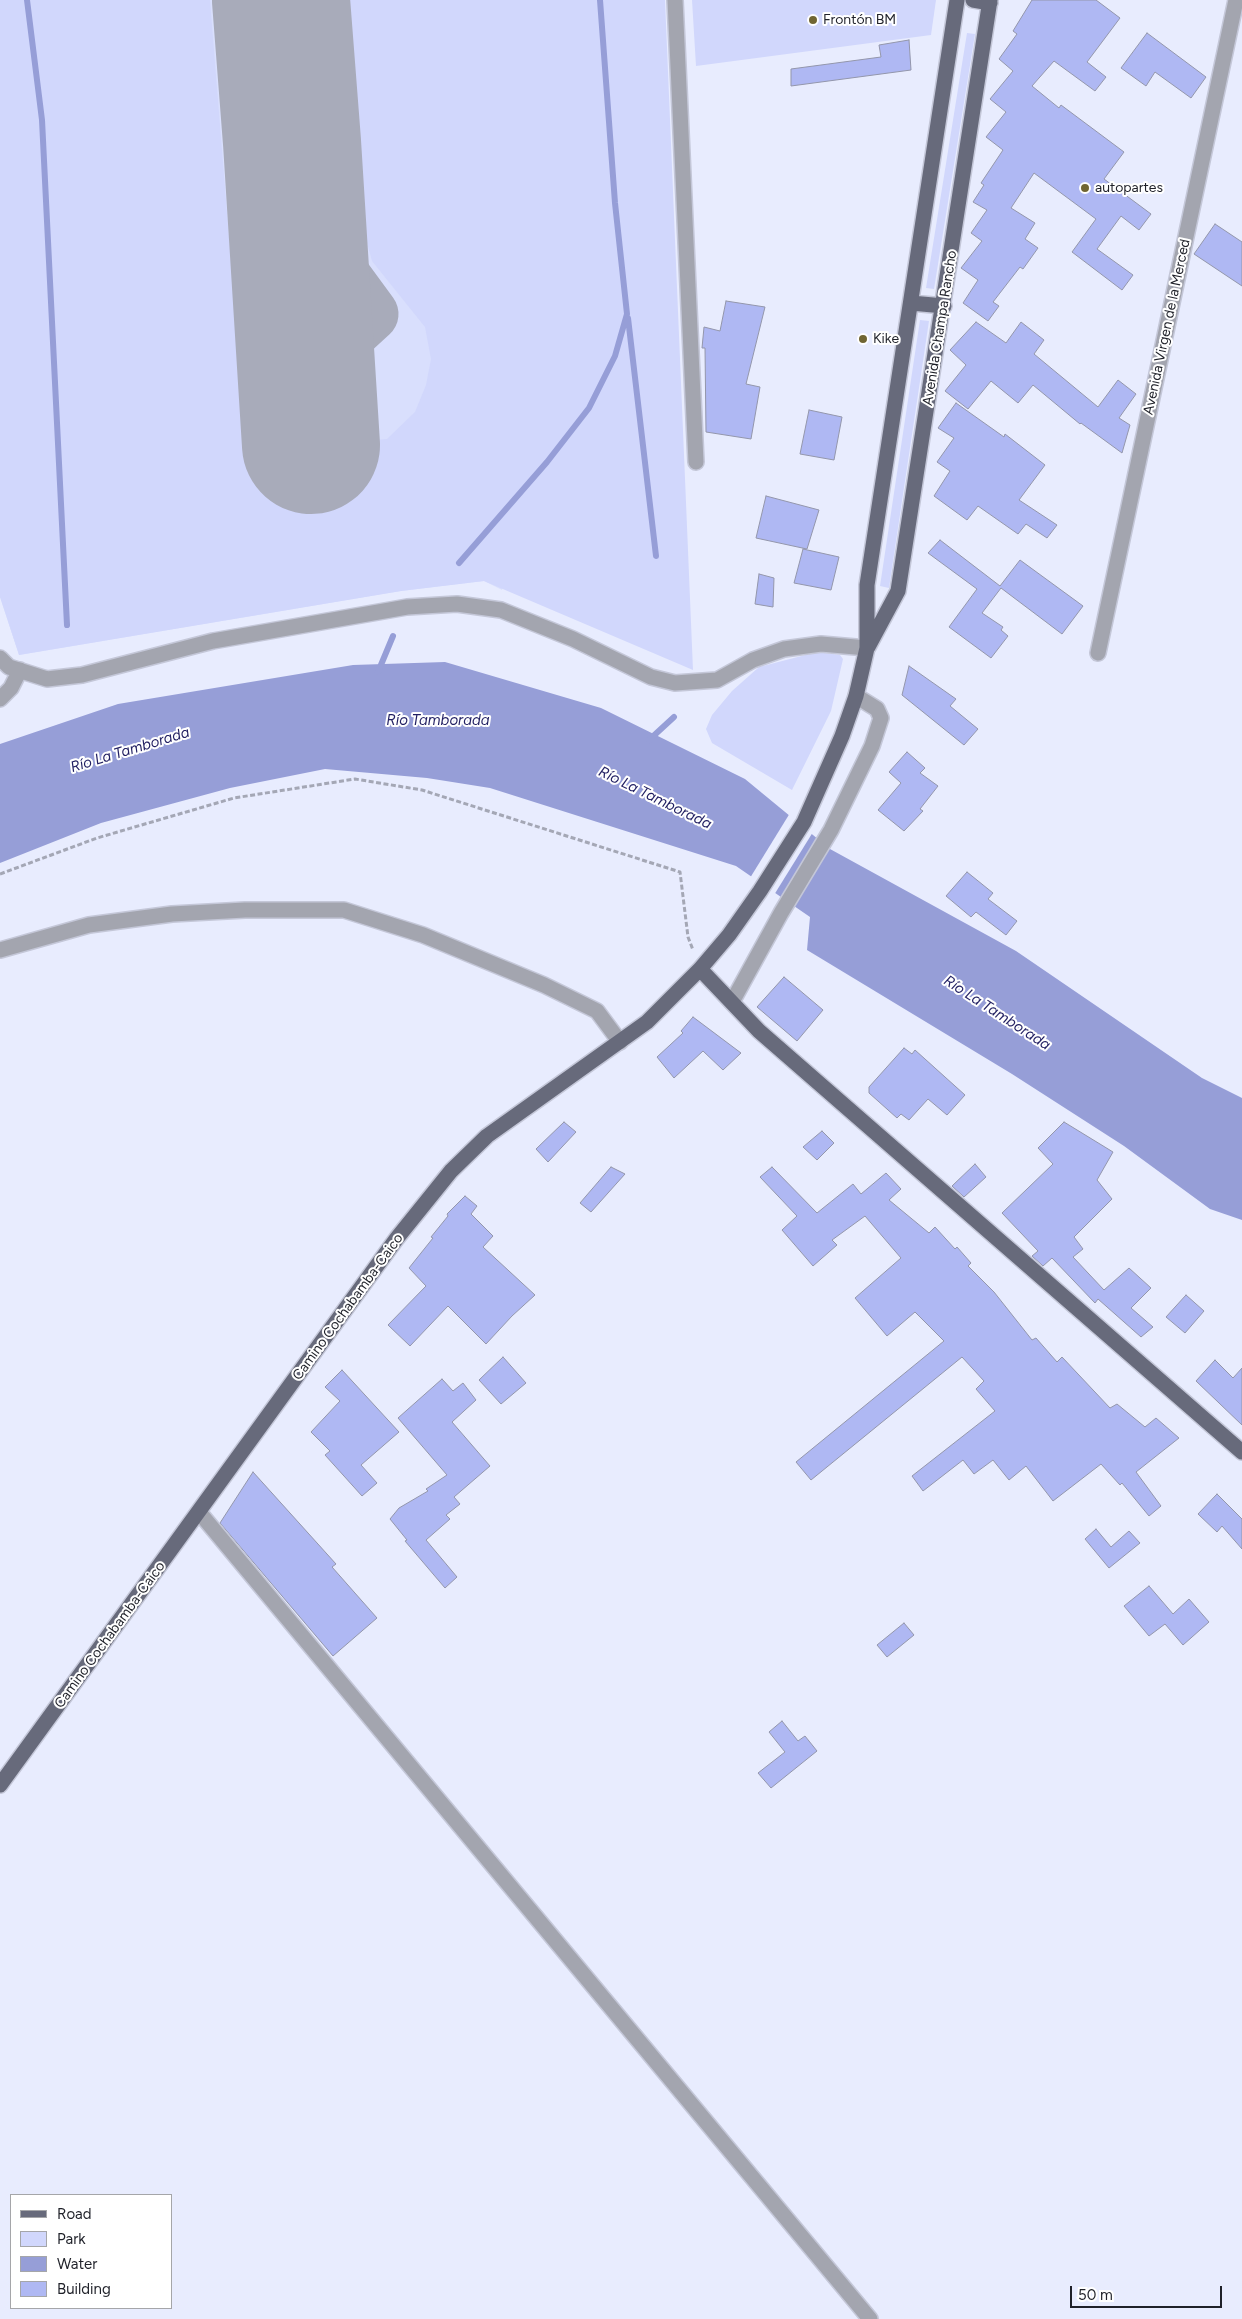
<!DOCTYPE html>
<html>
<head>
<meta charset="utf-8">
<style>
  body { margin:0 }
  #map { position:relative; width:1242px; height:2319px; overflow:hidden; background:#e8ecfe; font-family:Figtree,sans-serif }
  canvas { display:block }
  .legend { position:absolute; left:10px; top:2194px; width:162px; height:115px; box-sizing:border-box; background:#fff; border:1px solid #a5a6a9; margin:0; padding:6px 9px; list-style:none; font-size:15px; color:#1f2129 }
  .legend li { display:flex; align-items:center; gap:10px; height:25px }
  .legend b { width:25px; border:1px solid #a5a6a9 }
  .scale { position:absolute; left:1070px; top:2286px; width:152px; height:22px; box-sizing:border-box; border:2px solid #1f2129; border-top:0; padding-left:6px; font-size:15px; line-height:18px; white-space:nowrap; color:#1f2129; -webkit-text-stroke:4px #fff; paint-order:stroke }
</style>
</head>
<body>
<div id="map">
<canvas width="1242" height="2319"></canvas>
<ul class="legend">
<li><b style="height:6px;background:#676a7b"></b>Road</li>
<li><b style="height:14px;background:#d1d7fc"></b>Park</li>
<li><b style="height:14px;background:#969ed7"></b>Water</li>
<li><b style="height:14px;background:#afb8f3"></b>Building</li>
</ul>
<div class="scale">50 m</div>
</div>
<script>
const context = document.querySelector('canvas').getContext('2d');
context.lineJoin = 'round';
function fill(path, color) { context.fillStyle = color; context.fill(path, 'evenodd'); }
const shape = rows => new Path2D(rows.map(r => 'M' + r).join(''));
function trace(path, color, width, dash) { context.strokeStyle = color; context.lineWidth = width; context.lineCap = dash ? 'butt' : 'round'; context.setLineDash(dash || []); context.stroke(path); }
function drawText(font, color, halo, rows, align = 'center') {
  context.font = font + ' Figtree,sans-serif'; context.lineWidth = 4; context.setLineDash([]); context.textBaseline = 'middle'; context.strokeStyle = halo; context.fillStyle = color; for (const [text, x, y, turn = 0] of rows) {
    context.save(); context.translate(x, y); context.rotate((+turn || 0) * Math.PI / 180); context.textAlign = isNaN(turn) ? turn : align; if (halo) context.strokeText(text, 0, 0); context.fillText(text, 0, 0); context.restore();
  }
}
const built = shape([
  [0,0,641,0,502,590,484,581,401,591,19,655,0,597]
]);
const green = shape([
  [0,0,210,0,246,450,387,439,415,412,426,385,431,359,425,327,372,261,364,232,346,0,665,0,693,670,484,581,401,591,19,655,0,597],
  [692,0,936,0,931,35,696,66],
  [967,33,975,34,934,289,926,288],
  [920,320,929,321,889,588,880,586],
  [817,652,840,655,843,659,831,711,792,790,712,743,706,729,712,715,732,691,759,667]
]);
const water = shape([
  [445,662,601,708,745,779,830,849,1016,951,1202,1078,1242,1098,1242,1220,1210,1209,1124,1146,1012,1074,807,950,810,917,736,866,490,788,427,778,325,769,230,788,101,823,0,863,0,744,118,704,353,665]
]);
const pier = shape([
  [790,813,813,832,774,895,750,878]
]);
const stream = shape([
  [27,0,42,120,67,625],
  [628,318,656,556],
  [459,563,547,462,589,408,615,356,627,314,615,203,600,0],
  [378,672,393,636],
  [649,740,674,717]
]);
const taxiway = shape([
  [294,179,305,224,371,314,347,336]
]);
const runway = shape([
  [281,0,292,142,311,445]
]);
const building = shape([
  [1032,0,1096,0,1120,18,1087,62,1106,77,1095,91,1054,61,1032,86,1059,108,1061,105,1124,152,1104,179,1151,214,1139,230,1121,216,1097,249,1133,275,1122,290,1072,252,1096,219,1034,173,1011,208,1035,223,1025,239,1038,248,1023,269,1020,267,993,302,999,306,988,321,963,303,978,280,961,268,982,241,971,233,987,210,973,202,984,185,981,183,1003,150,986,137,1006,112,990,99,1013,71,999,59,1017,34,1013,31,1032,0],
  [1147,33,1206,77,1191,98,1155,72,1146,86,1121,68,1147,33],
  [909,40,911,70,791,86,791,69,881,57,879,45,909,40],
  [1215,224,1242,242,1242,286,1194,254,1215,224],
  [726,301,765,307,746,384,760,387,751,439,706,432,705,348,702,348,704,327,720,331,726,301],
  [976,322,1006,343,1021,322,1044,340,1034,354,1098,407,1118,380,1136,394,1119,418,1130,425,1122,453,1081,423,1080,424,1033,385,1018,403,991,381,968,409,945,391,966,365,950,350,976,322],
  [956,403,1004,437,1005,434,1045,465,1019,500,1057,525,1047,538,1026,524,1018,534,978,506,967,520,934,496,950,471,937,462,954,438,938,428,956,403],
  [809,410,842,417,834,460,800,454,809,410],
  [766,496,819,510,807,549,756,538,766,496],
  [940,540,1000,586,1020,560,1083,606,1062,634,1001,588,982,613,1003,627,1001,630,1008,636,991,658,949,627,977,589,928,553,940,540],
  [803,549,839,557,831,590,794,583,803,549],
  [759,574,774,578,773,607,755,604,759,574],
  [909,666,956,699,950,706,978,729,964,745,902,695,909,666],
  [907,752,925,768,920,773,938,786,920,809,923,811,904,831,878,810,901,783,889,772,907,752],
  [967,872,993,893,988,899,1017,921,1006,935,976,912,971,917,946,896,967,872],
  [784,977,823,1010,797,1041,757,1007,784,977],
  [693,1017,741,1053,723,1070,703,1051,674,1078,657,1057,683,1033,681,1031,693,1017],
  [904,1048,912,1054,915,1050,965,1095,947,1115,928,1099,909,1120,901,1114,897,1118,869,1093,869,1087,904,1048],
  [564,1122,576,1132,548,1162,536,1149,564,1122],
  [1064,1122,1113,1152,1097,1180,1112,1199,1074,1237,1083,1249,1073,1257,1104,1290,1129,1268,1151,1288,1131,1308,1153,1327,1141,1337,1098,1299,1095,1303,1052,1258,1043,1266,1032,1256,1038,1251,1002,1213,1053,1164,1038,1148,1064,1122],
  [822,1131,834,1143,817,1160,803,1147,822,1131],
  [975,1164,986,1177,964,1197,952,1186,975,1164],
  [611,1167,625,1174,591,1212,580,1203,611,1167],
  [772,1167,817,1213,853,1184,861,1194,886,1173,901,1189,889,1200,929,1233,935,1227,955,1249,957,1247,971,1263,968,1266,994,1292,1032,1340,1036,1338,1057,1362,1062,1357,1110,1408,1117,1404,1145,1427,1156,1418,1179,1438,1136,1472,1161,1506,1149,1516,1122,1483,1120,1485,1101,1464,1053,1501,1026,1466,1009,1480,993,1460,974,1474,963,1460,923,1491,912,1476,995,1411,976,1389,984,1381,962,1357,811,1480,796,1462,944,1341,915,1312,887,1336,855,1298,901,1258,865,1216,832,1240,837,1245,813,1266,782,1230,797,1216,760,1177,772,1167],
  [465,1196,477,1206,471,1214,493,1236,483,1247,535,1295,512,1316,486,1344,448,1306,410,1346,388,1325,426,1286,409,1268,433,1238,431,1237,448,1216,447,1214,465,1196],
  [1186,1295,1204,1311,1185,1333,1166,1317,1186,1295],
  [503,1357,526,1383,501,1404,479,1380,503,1357],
  [1215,1360,1233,1378,1242,1368,1242,1425,1196,1381,1215,1360],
  [342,1370,399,1432,361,1465,377,1483,362,1496,325,1455,330,1451,311,1432,340,1401,325,1387,342,1370],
  [442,1379,453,1391,463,1383,476,1400,452,1422,490,1466,454,1497,460,1504,446,1515,450,1519,426,1540,457,1577,445,1588,405,1541,407,1540,390,1519,399,1508,428,1491,426,1489,447,1475,398,1418,442,1379],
  [253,1472,336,1564,332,1567,377,1618,333,1656,220,1523,253,1472],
  [1217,1494,1242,1519,1242,1549,1222,1526,1217,1532,1198,1514,1217,1494],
  [1096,1529,1111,1547,1129,1531,1140,1543,1109,1568,1085,1539,1096,1529],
  [1149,1586,1173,1614,1189,1599,1209,1622,1183,1645,1165,1624,1149,1636,1124,1606,1149,1586],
  [904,1623,914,1635,887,1657,877,1645,904,1623],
  [782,1721,798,1741,805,1736,817,1751,771,1788,758,1773,785,1752,769,1732,782,1721]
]);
const path = shape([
  [0,874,97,838,234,798,355,779,422,790,680,872,688,937,693,950]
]);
const minor = shape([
  [675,0,696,462],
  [1098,653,1236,0],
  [0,658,9,667,47,679,82,675,213,641,407,607,457,604,501,610,573,639,651,677,675,683,717,680,753,660,784,649,821,644,867,648],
  [0,699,11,688,20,670],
  [0,950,89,925,172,914,245,910,344,910,423,935,544,985,597,1011,620,1042],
  [732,1002,781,913,831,830,872,746,881,718,877,709,856,696],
  [199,1512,870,2319]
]);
const major = shape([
  [973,0,990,3],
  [911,303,944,306],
  [868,647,898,591,990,0],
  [700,969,759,1031,1242,1452],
  [0,1785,397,1238,451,1171,487,1136,647,1022,700,969,729,935,760,891,804,822,842,736,856,696,867,648,867,585,957,0]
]);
const markers = [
  [813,20,5,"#706532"],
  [1085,188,5,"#706532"],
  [863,339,5,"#706532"]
];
const poiNames = [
  ["Frontón BM",823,20],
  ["autopartes",1095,188],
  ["Kike",873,339]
];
const streetNames = [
  ["Avenida Virgen de la Merced",1167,327,-78],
  ["Avenida Champa Rancho",940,328,-81],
  ["Camino Cochabamba-Caico",348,1307,-54],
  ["Camino Cochabamba-Caico",110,1635,-54]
];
const waterNames = [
  ["Río Tamborada",438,721],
  ["Río La Tamborada",130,750,-17],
  ["Río La Tamborada",655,798,26],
  ["Río La Tamborada",997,1013,33]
];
fill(built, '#d9dffd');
fill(green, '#d1d7fc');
fill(water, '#969ed7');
fill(pier, '#e8ecfe');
trace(stream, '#969ed7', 6);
trace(taxiway, '#a8abba', 55);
trace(runway, '#a8abba', 138);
fill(building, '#afb8f3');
trace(building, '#9396ab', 1);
trace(minor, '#c4c7d8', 18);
trace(major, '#c4c7d8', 18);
trace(path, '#a4a7b5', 3, [5, 2.5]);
trace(minor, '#a3a5af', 15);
trace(major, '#676a7b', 15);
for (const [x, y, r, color] of markers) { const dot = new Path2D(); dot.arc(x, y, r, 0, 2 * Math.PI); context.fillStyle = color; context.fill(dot); trace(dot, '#fff', 2); }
drawText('14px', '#1f2129', '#fff', poiNames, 'left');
drawText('14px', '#1f2129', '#fff', streetNames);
drawText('italic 15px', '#211f62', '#fff', waterNames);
</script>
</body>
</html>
